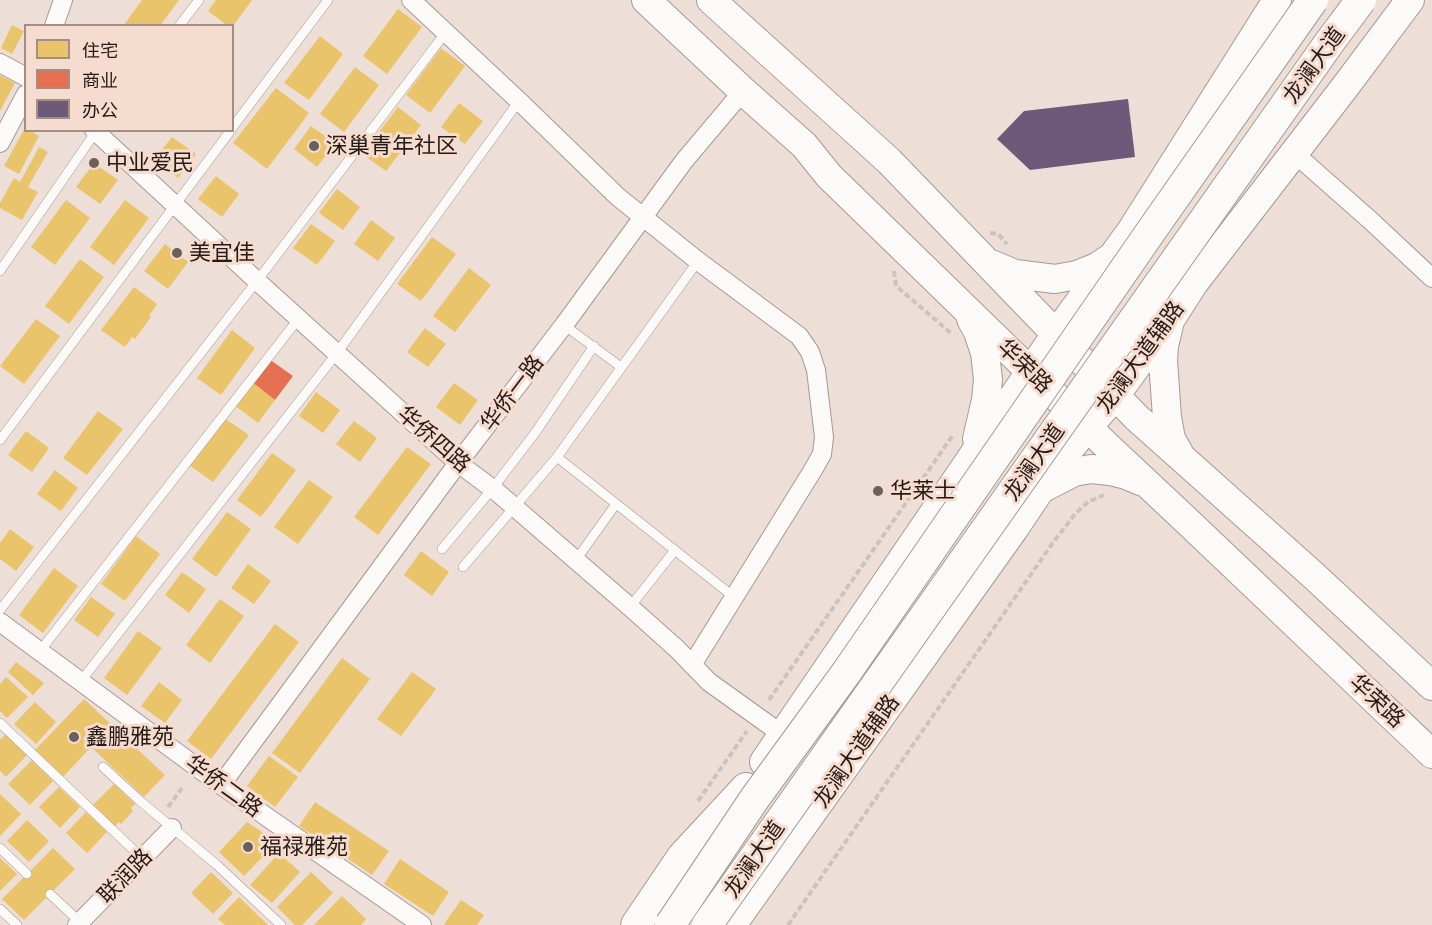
<!DOCTYPE html>
<html>
<head>
<meta charset="utf-8">
<style>
  body { margin:0 }
  #map { position:relative; width:1432px; height:925px; overflow:hidden; background:#eddfd7; font-family:"Exo 2","Noto Sans SC",sans-serif }
  canvas { display:block }
  .legend { position:absolute; left:24px; top:24px; width:210px; height:108px; box-sizing:border-box; background:#f6dcce; border:2px solid #a28e84; margin:0; padding:8px 10px; list-style:none; font-size:18px; color:#241a15 }
  .legend li { display:flex; align-items:center; gap:12px; height:30px }
  .legend b { width:30px; border:2px solid #a28e84 }
</style>
</head>
<body>
<div id="map">
<canvas width="1432" height="925"></canvas>
<ul class="legend">
<li><b style="height:16px;background:#e9c46a"></b>住宅</li>
<li><b style="height:16px;background:#e76f51"></b>商业</li>
<li><b style="height:16px;background:#6d597a"></b>办公</li>
</ul>
</div>
<script>
const context = document.querySelector('canvas').getContext('2d');
context.lineJoin = 'round';
function fill(path, color) { context.fillStyle = color; context.fill(path, 'evenodd'); }
const shape = rows => new Path2D(rows.map(r => 'M' + r).join(''));
function trace(path, color, width, dash) { context.strokeStyle = color; context.lineWidth = width; context.lineCap = dash ? 'butt' : 'round'; context.setLineDash(dash || []); context.stroke(path); }
function drawText(font, color, halo, rows, align = 'center') {
  context.font = font + ' "Exo 2","Noto Sans SC",sans-serif'; context.lineWidth = 6; context.setLineDash([]); context.textBaseline = 'middle'; context.strokeStyle = halo; context.fillStyle = color; for (const [text, x, y, turn = 0] of rows) {
    context.save(); context.translate(x, y); context.rotate((+turn || 0) * Math.PI / 180); context.textAlign = isNaN(turn) ? turn : align; if (halo) context.strokeText(text, 0, 0); context.fillText(text, 0, 0); context.restore();
  }
}
const homes = shape([
  [142,0,179,0,160,26,123,26],
  [216,0,252,0,233,26,228,26,208,11],
  [398,9,422,27,387,74,363,56],
  [12,25,24,31,12,54,1,48],
  [320,36,343,54,309,100,284,83],
  [441,48,465,66,430,113,406,95],
  [355,67,379,85,344,132,320,114],
  [0,75,15,83,0,111],
  [276,88,309,113,267,169,233,143],
  [459,103,483,121,465,144,441,127],
  [398,107,421,125,386,171,362,154],
  [26,126,26,130,29,130,39,136,19,174,4,166],
  [311,126,335,143,317,167,294,149],
  [172,137,196,154,178,178,154,160],
  [39,147,48,152,28,187,38,192,22,220,0,208,0,203,14,178,20,182],
  [94,163,118,180,100,204,76,187],
  [216,176,239,194,222,217,198,199],
  [337,189,360,207,343,230,319,213],
  [66,200,90,218,55,265,31,247],
  [125,200,149,218,114,265,90,247],
  [371,220,395,238,378,261,354,244],
  [311,224,335,241,317,265,293,248],
  [432,237,456,254,421,301,397,284],
  [165,244,188,262,168,289,144,271],
  [80,259,104,277,69,324,45,306],
  [469,268,491,285,455,332,433,316],
  [134,287,157,304,149,316,151,317,135,339,132,337,125,347,101,330],
  [36,319,60,336,24,384,0,366],
  [425,328,446,344,428,367,407,352],
  [232,330,255,348,221,395,197,378],
  [252,382,275,400,258,423,234,405],
  [454,383,478,400,460,425,436,407],
  [316,392,340,410,323,433,299,416],
  [98,411,123,429,87,475,63,458],
  [224,418,249,435,213,482,189,465],
  [354,421,377,438,360,462,336,444],
  [26,431,49,448,32,472,8,455],
  [407,447,431,464,378,535,354,517],
  [272,453,296,470,261,517,237,500],
  [55,470,78,488,61,511,37,494],
  [309,480,333,497,298,544,274,527],
  [227,512,251,529,216,577,192,559],
  [10,529,34,547,16,571,0,559,0,543],
  [136,536,160,554,125,601,101,584],
  [421,551,449,572,432,596,404,575],
  [248,564,271,581,254,604,231,588],
  [54,568,78,586,43,633,19,615],
  [182,572,206,589,189,613,165,595],
  [91,597,115,614,98,637,74,620],
  [220,599,244,616,210,663,186,645],
  [275,624,299,642,211,759,187,741],
  [138,631,162,648,127,695,104,678],
  [342,658,370,679,300,773,272,753],
  [16,662,44,683,33,695,8,672],
  [412,672,436,689,401,736,377,719],
  [6,677,28,697,7,718,0,711,0,684],
  [159,682,182,700,165,723,141,706],
  [84,699,165,775,144,797,91,747,63,777,35,750],
  [35,702,56,722,36,744,14,724],
  [8,732,29,753,6,777,0,771,0,740],
  [269,756,298,777,275,807,247,786],
  [32,760,53,781,30,805,8,784],
  [114,784,135,804,131,808,133,811,121,824,119,822,115,826,93,805],
  [59,787,80,807,60,828,39,807],
  [0,794,21,814,0,836],
  [315,802,389,851,372,875,299,826],
  [86,812,107,832,87,853,66,833],
  [27,820,49,841,29,862,7,841],
  [247,822,277,842,244,876,219,852],
  [53,848,75,869,24,920,2,899],
  [279,853,300,872,272,903,250,885],
  [0,858,17,874,0,891],
  [400,859,449,892,433,916,384,884],
  [211,872,233,893,213,914,191,893],
  [311,872,333,893,302,925,295,925,277,907],
  [342,896,366,919,361,925,314,925],
  [239,897,268,925,225,925,218,919],
  [461,900,484,915,477,925,446,925,444,924]
]);
const shops = shape([
  [269,359,293,376,275,400,252,382]
]);
const offices = shape([
  [1128,99,1135,157,1030,170,997,139,1024,111]
]);
const path = shape([
  [990,233,998,234,1007,244],
  [894,271,896,286,952,334],
  [769,700,953,435],
  [698,801,747,731],
  [168,807,182,788],
  [788,925,1052,544,1075,514,1088,502,1104,495]
]);
const service = shape([
  [179,26,199,0],
  [232,128,328,0],
  [0,271,97,130],
  [564,325,621,367],
  [0,440,231,130],
  [557,457,734,597],
  [442,549,493,488,535,433,594,346],
  [576,560,616,504],
  [463,567,557,457,698,261],
  [630,607,675,550],
  [0,610,257,281,446,32],
  [40,651,299,318],
  [81,681,337,353,519,101],
  [0,723,142,858],
  [103,767,139,800,217,865,281,925],
  [0,848,27,874],
  [50,894,80,922],
  [0,909,17,925]
]);
const minor = shape([
  [411,0,519,101,618,197,698,261,799,336,810,352,816,370,824,437,822,454,813,470,692,665],
  [54,26,63,0],
  [0,63,26,77],
  [94,130,257,281,458,463,497,492,630,607,677,649,709,682,783,735],
  [0,143,26,94],
  [1294,153,1370,220,1432,278],
  [0,622,221,785,422,925],
  [221,785,458,463,564,325,684,161,743,91],
  [77,925,172,828]
]);
const primary = shape([
  [646,0,743,91,804,145,829,176,1106,445,1187,521,1432,754],
  [711,0,889,161,1136,417,1313,575,1432,686],
  [991,264,1015,274,1055,279,1077,275,1097,267,1109,259],
  [971,319,978,332,985,353,988,379,986,400,977,439],
  [1169,325,1164,346,1163,361,1167,417,1171,439,1179,453],
  [1043,488,1074,472,1091,469,1110,471,1126,475,1140,481],
  [764,762,1056,334,1131,231,1277,0],
  [732,925,1014,529,1061,459,1088,427,1115,396,1171,319,1194,283,1348,83,1410,0]
]);
const trunk = shape([
  [636,925,682,857,746,788]
]);
const trunkBridge = shape([
  [670,925,755,798,846,673,1149,234,1313,0],
  [707,925,1329,43,1361,0]
]);
const markers = [
  [314,146,6,"#6a5f59"],
  [94,163,6,"#6a5f59"],
  [177,253,6,"#6a5f59"],
  [878,491,6,"#6a5f59"],
  [74,737,6,"#6a5f59"],
  [248,847,6,"#6a5f59"]
];
const streetNames = [
  ["龙澜大道",1314,65,-54],
  ["龙澜大道辅路",1140,357,-54],
  ["华荣路",1025,366,44],
  ["华侨一路",512,393,-53],
  ["华侨四路",434,439,41],
  ["龙澜大道",1034,462,-55],
  ["华荣路",1377,701,43],
  ["龙澜大道辅路",856,751,-55],
  ["华侨二路",224,786,36],
  ["龙澜大道",754,859,-55],
  ["联润路",125,876,-46]
];
const poiNames = [
  ["深巢青年社区",326,146],
  ["中业爱民",106,163],
  ["美宜佳",189,253],
  ["华莱士",890,491],
  ["鑫鹏雅苑",86,737],
  ["福禄雅苑",260,847]
];
fill(homes, '#e9c46a');
fill(shops, '#e76f51');
fill(offices, '#6d597a');
trace(service, '#a49a93', 10);
trace(minor, '#a49a93', 20);
trace(primary, '#a49a93', 30);
trace(trunk, '#a49a93', 32);
trace(path, '#c9c4c1', 4, [6, 3]);
trace(service, '#fcfaf9', 9);
trace(minor, '#fcfaf9', 18);
trace(primary, '#fcfaf9', 28);
trace(trunk, '#fcfaf9', 30);
trace(trunkBridge, '#a49a93', 32, []);
trace(trunkBridge, '#fcfaf9', 30);
for (const [x, y, r, color] of markers) { const dot = new Path2D(); dot.arc(x, y, r, 0, 2 * Math.PI); context.fillStyle = color; context.fill(dot); trace(dot, '#f6dcce', 2); }
drawText('22px', '#241a15', '#f6dcce', streetNames);
drawText('22px', '#241a15', '#f6dcce', poiNames, 'left');
</script>
</body>
</html>
